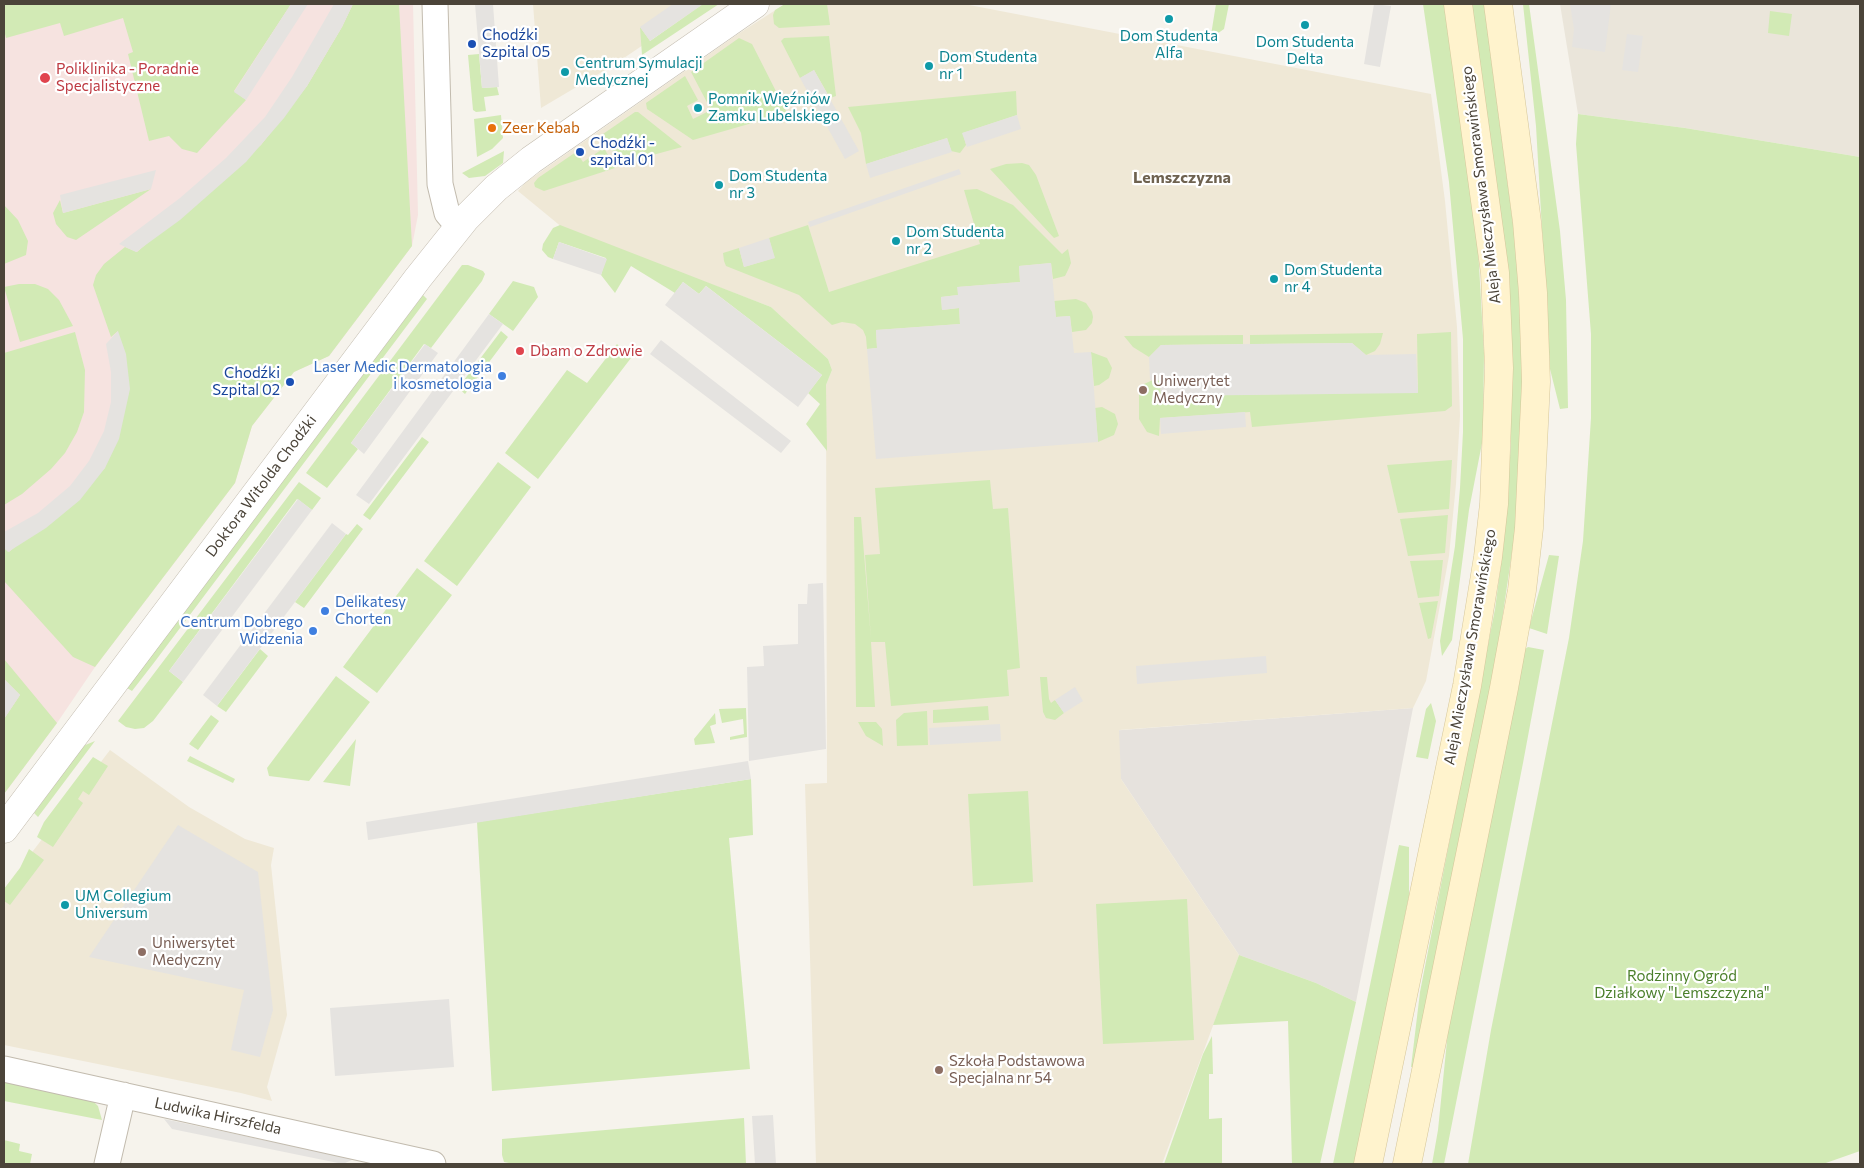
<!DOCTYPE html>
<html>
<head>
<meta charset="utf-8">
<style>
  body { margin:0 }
  #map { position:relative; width:1864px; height:1168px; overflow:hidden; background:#f6f3ec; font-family:Commissioner,sans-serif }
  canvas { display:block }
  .frame { position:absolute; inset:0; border:5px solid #4b4439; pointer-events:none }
</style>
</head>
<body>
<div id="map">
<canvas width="1864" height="1168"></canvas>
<div class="frame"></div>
</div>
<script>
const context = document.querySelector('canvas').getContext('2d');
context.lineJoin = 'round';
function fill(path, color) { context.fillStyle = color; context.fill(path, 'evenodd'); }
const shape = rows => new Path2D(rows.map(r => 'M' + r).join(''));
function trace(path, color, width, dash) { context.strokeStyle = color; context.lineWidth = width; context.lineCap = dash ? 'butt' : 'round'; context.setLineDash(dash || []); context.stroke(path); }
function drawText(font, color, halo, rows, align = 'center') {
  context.font = font + ' Commissioner,sans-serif'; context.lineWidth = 4.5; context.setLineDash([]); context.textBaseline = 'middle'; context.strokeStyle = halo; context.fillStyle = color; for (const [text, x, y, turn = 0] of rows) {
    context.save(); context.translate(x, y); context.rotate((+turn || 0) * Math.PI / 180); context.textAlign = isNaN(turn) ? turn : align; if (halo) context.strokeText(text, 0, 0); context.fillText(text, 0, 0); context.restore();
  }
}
const residential = shape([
  [1560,4,1860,4,1860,157,1685,128,1578,114]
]);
const industrial = shape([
  [1413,708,1356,1002,1316,983,1239,955,1121,779,1109,779,1109,731]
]);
const education = shape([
  [533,4,704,4,612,66,541,108],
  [785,4,964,4,1431,94,1445,201,1457,327,1460,416,1456,484,1449,556,1426,681,1413,708,1119,730,1121,779,1239,955,1162,1164,816,1164,805,784,827,783,826,385,832,370,828,359,771,307,563,228,518,191,526,182,738,34],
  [110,750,189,807,245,839,274,848,271,865,287,1015,267,1087,272,1101,241,1093,4,1045,4,889]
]);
const medical = shape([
  [4,4,413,4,418,215,412,246,329,356,294,372,252,426,235,483,95,667,57,723,4,794]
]);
const green = shape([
  [4,4,291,4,234,91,246,100,197,153,182,149,169,136,149,141,128,54,133,52,123,18,64,36,60,23,6,38,4,30],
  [353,4,399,4,412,246,329,356,294,372,252,426,235,483,95,667,73,657,4,581,4,548,9,552,105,468,118,331,111,337,93,285,96,275,104,264,125,247,137,252,261,145,307,86,342,27],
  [703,4,719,4,642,55,640,27,650,41],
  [785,4,827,4,830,25,779,28,774,24,773,15,775,10],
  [1216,4,1229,4,1224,29,1214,36,1211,35],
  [1423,4,1444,4,1478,248,1484,353,1483,438,1469,510,1452,640,1442,656,1440,641,1455,546,1460,488,1463,432,1463,339,1449,182],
  [1472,4,1484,4,1517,254,1523,385,1522,445,1515,532,1497,654,1414,1067,1411,1067,1420,992,1495,609,1503,549,1511,444,1510,385,1504,240],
  [1523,4,1529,4,1560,231,1566,300,1568,408,1560,409,1550,369,1536,126],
  [1770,11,1792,14,1789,36,1768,33],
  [829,36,836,96,830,98,814,70,800,78,781,41,784,38],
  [739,38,752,44,787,113,693,140,647,109,646,103,685,76,698,100,687,106,693,119,711,110,691,72],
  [479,54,482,88,497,87,499,95,484,97,486,111,476,112,473,110,468,55],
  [1016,91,1017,115,963,133,966,145,960,153,951,151,947,138,866,164,861,133,848,107],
  [635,112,638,112,682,147,620,164,603,134],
  [1578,114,1685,128,1860,157,1860,1151,1823,1164,1468,1164,1491,1030,1569,638,1583,541,1591,418,1591,334,1576,144],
  [501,115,503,138,492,149,477,157,474,119],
  [604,148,615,168,544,191,535,187,534,183,538,178,576,152,583,162],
  [504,151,503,163,485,176,469,178,462,173],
  [1022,163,1029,165,1036,175,1059,236,1054,238,990,169,1006,164],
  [151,189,76,240,67,237,56,224,53,213,60,200,63,213],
  [977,189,1013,205,1062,254,1068,249,1071,263,1068,270,1065,276,1053,279,1051,263,1019,266,1020,282,958,287,958,295,941,297,942,310,959,308,960,324,876,330,877,348,867,349,866,337,863,330,855,324,842,322,832,325,799,295,726,266,724,261,723,253,739,248,744,267,774,258,769,238,808,225,829,292,980,244,964,190],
  [4,205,18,220,28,241,26,255,4,264],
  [560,225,771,307,828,359,832,370,826,385,827,451,806,424,820,404,808,393,822,375,706,286,699,294,683,282,675,293,631,266,615,293,601,275,606,258,559,242,553,259,548,257,542,250,543,244,553,228],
  [462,265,468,265,483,271,485,274,482,281,431,348,424,344,351,443,358,449,327,488,306,473],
  [513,281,534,287,538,297,513,331,489,314],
  [19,284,35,284,48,289,59,300,73,326,20,342,4,287],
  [423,295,427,299,153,664,132,691,127,688],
  [1076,299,1086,303,1092,312,1093,317,1092,323,1086,330,1072,332,1070,316,1056,317,1054,301],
  [501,331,508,337,465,394,458,388],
  [75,332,85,370,84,412,77,432,65,453,51,469,22,494,4,505,4,353],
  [1451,332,1452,406,1445,411,1252,427,1250,412,1160,418,1159,436,1147,432,1139,419,1139,392,1144,384,1155,379,1160,381,1161,396,1418,392,1417,334],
  [1383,333,1380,344,1375,351,1366,355,1352,343,1250,344,1250,335],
  [1243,335,1243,344,1161,345,1149,357,1133,347,1124,336],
  [617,344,631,358,538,479,505,453,567,370,587,383],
  [1091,352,1107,358,1112,368,1109,378,1099,385,1094,386],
  [1102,407,1115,414,1118,424,1114,435,1098,442,1095,408],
  [422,437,429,442,370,520,363,515],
  [1452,460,1449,509,1398,513,1387,465],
  [498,462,531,487,457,586,424,561],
  [990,480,993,509,1008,508,1020,668,1007,670,1009,696,891,706,885,642,871,642,875,707,856,707,854,517,861,517,871,639,865,555,880,554,875,488],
  [299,482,321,498,312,510,297,499,169,671,183,682,153,721,144,728,135,729,126,727,118,721],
  [1448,515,1445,553,1408,556,1400,519],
  [357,524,363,529,304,608,295,602,346,534,348,535],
  [1549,555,1559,556,1547,634,1529,628],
  [1443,560,1439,596,1418,598,1410,561],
  [417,568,452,595,377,693,343,667],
  [1438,601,1431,638,1428,639,1419,603],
  [1528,647,1544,650,1523,763,1444,1164,1432,1164,1438,1130,1448,1031,1525,649],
  [260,649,268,656,226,712,217,706],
  [4,659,57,723,4,794,4,719,20,695,4,679],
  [336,676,370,702,309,781,269,776,267,768],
  [1040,677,1047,677,1049,699,1051,703,1055,700,1064,713,1055,720,1046,718,1043,712],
  [1431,703,1436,721,1428,759,1416,757,1426,709],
  [988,706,989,720,933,723,933,710],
  [746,708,747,737,730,740,730,737,744,734,743,719,722,723,719,709],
  [927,711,928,745,897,746,896,720,904,713],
  [715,713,716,724,710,726,715,743,695,745,694,739],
  [211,715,219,721,198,750,189,744],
  [858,722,876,722,882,729,883,746,866,736],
  [356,739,350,786,323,782],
  [95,741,38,817,34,813,83,746],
  [190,756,235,779,233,783,187,761],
  [93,757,108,766,89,795,83,791,78,799,83,803,53,847,37,837,44,822],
  [751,779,753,835,729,838,750,1069,492,1091,477,822],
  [1028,791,1033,882,973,886,968,794],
  [1399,845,1409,847,1409,896,1355,1164,1333,1164],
  [29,849,44,860,10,905,4,901,4,889,20,868],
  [1187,899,1194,1040,1103,1044,1096,904],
  [1239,955,1316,983,1356,1002,1320,1164,1292,1164,1288,1021,1213,1025],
  [1212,1036,1213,1074,1209,1074,1209,1119,1222,1118,1222,1164,1164,1164,1203,1054],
  [4,1081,92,1100,98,1106,102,1120,4,1101],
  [744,1118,746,1164,514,1164,504,1162,502,1155,502,1139],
  [4,1140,20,1144,19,1151,32,1154,30,1164,4,1164]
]);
const parking = shape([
  [291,4,308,4,246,100,234,92],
  [334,4,353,4,342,27,307,86,284,118,246,162,180,220,136,252,119,244,180,198,226,158,265,117,292,77],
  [475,4,493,4,499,87,482,88],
  [673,4,703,4,650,41,640,27],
  [1374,4,1391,6,1380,67,1364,64],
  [1570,4,1611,4,1605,52,1572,47,1574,29],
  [1627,34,1643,36,1638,72,1622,70],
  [814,70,859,151,845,159,800,78],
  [1017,115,1021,129,967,147,962,133],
  [947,138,952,152,870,178,866,164],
  [959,169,961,174,810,227,808,222],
  [156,170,151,189,63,213,60,195],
  [769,238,775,258,744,267,739,248],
  [559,242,607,259,601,275,553,259],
  [1051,263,1056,317,1070,316,1074,353,1091,352,1098,442,876,459,867,349,877,348,876,330,960,324,959,308,942,310,941,297,958,295,957,287,1020,282,1019,266],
  [683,282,699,294,706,286,822,375,798,407,665,305],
  [489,314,503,324,369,504,356,495],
  [118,331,126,354,130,389,119,439,105,468,80,500,46,528,8,552,4,548,4,532,38,513,70,486,89,461,104,431,111,402,111,372,106,344],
  [661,340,791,441,781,453,650,354],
  [1352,343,1366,355,1416,354,1418,393,1161,396,1160,381,1155,379,1150,380,1149,357,1161,345],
  [425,344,438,353,364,454,351,443],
  [1245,412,1246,427,1161,434,1160,418],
  [298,499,312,510,183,682,169,671],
  [332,523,346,534,217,706,203,695],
  [823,583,826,749,749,761,747,667,764,666,763,646,798,644,798,604,807,604,808,584],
  [1266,656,1267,673,1137,684,1136,666],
  [4,679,20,695,4,719],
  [1075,687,1083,701,1064,713,1055,700],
  [1000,724,1001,741,930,745,929,728],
  [748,761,751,779,368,840,366,822],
  [178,825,258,872,273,1010,260,1057,231,1050,244,990,89,957],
  [449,999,454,1067,335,1076,330,1008],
  [773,1115,776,1164,755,1164,752,1116],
  [164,1119,354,1159,343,1164,172,1129]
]);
const minor = shape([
  [435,4,440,184,447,213,458,226],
  [4,1069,433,1164],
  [107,1164,123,1095]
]);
const tertiary = shape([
  [4,829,418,278,466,218,496,188,531,160,755,4]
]);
const secondary = shape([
  [1368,1164,1467,686,1488,557,1494,504,1499,368,1495,273,1458,4],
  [1407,1164,1504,688,1522,590,1529,528,1536,382,1533,293,1527,222,1498,4]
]);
const markers = [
  [1169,19,5,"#0f9aa8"],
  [1305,25,5,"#0f9aa8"],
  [472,44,5,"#1a4fb4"],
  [929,66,5,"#0f9aa8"],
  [565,72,5,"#0f9aa8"],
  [45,78,6,"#e0444e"],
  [698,108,5,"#0f9aa8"],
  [492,128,5,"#e8710a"],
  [580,152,5,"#1a4fb4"],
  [719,185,5,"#0f9aa8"],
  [896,241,5,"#0f9aa8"],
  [1274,279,5,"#0f9aa8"],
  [520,351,5,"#e0444e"],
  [502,376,5,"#3f7fe0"],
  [290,382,5,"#1a4fb4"],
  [1143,390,5,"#8d6e63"],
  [325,611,5,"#3f7fe0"],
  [313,631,5,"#3f7fe0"],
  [65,905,5,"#0f9aa8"],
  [142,952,5,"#8d6e63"],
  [939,1070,5,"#8d6e63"]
];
const transitNames = [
  ["Chodźki",482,35],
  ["Szpital 05",482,52],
  ["Chodźki -",590,143],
  ["szpital 01",590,160],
  ["Chodźki",280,373,"right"],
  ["Szpital 02",280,390,"right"]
];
const cultureNames = [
  ["Dom Studenta",1169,36,"center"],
  ["Alfa",1169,53,"center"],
  ["Dom Studenta",1305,42,"center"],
  ["Delta",1305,59,"center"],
  ["Dom Studenta",939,57],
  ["nr 1",939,74],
  ["Centrum Symulacji",575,63],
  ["Medycznej",575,80],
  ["Pomnik Więźniów",708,99],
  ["Zamku Lubelskiego",708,116],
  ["Dom Studenta",729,176],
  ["nr 3",729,193],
  ["Dom Studenta",906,232],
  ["nr 2",906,249],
  ["Dom Studenta",1284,270],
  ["nr 4",1284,287],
  ["UM Collegium",75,896],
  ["Universum",75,913]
];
const healthNames = [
  ["Poliklinika - Poradnie",56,69],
  ["Specjalistyczne",56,86],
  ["Dbam o Zdrowie",530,351]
];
const foodNames = [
  ["Zeer Kebab",502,128]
];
const streetNames = [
  ["Aleja Mieczysława Smorawińskiego",1481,185,-97],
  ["Doktora Witolda Chodźki",261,486,-53],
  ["Aleja Mieczysława Smorawińskiego",1470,647,-80],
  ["Ludwika Hirszfelda",218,1116,12]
];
const shopNames = [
  ["Laser Medic Dermatologia",492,367],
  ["i kosmetologia",492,384],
  ["Delikatesy",335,602,"left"],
  ["Chorten",335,619,"left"],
  ["Centrum Dobrego",303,622],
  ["Widzenia",303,639]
];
const educationNames = [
  ["Uniwerytet",1153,381],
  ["Medyczny",1153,398],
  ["Uniwersytet",152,943],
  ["Medyczny",152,960],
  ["Szkoła Podstawowa",949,1061],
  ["Specjalna nr 54",949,1078]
];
const parkNames = [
  ["Rodzinny Ogród",1682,976],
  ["Działkowy \"Lemszczyzna\"",1682,993]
];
const neighbourhoodNames = [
  ["Lemszczyzna",1182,178]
];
fill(residential, '#eae5da');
fill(industrial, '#e6e2dd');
fill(education, '#efe8d6');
fill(medical, '#f6e3e0');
fill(green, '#d2eab5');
fill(parking, '#e5e3e0');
trace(minor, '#c2bbae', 27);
trace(tertiary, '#c2bbae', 29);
trace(secondary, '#d6c79b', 29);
trace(minor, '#fff', 25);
trace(tertiary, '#fff', 28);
trace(secondary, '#fff3cd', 28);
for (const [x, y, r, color] of markers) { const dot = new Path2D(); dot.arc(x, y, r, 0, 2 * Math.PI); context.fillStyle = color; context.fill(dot); trace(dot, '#fff', 2); }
drawText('15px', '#164399', '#fff', transitNames, 'left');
drawText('15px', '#0d838f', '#fff', cultureNames, 'left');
drawText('15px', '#be3a42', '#fff', healthNames, 'left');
drawText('15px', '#c56008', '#fff', foodNames, 'left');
drawText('15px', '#4b4439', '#fff', streetNames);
drawText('15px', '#366cbe', '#fff', shopNames, 'right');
drawText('15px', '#785e54', '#fff', educationNames, 'left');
drawText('15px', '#4a7f2a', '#fff', parkNames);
drawText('bold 16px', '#6e6250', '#fff', neighbourhoodNames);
</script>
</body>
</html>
